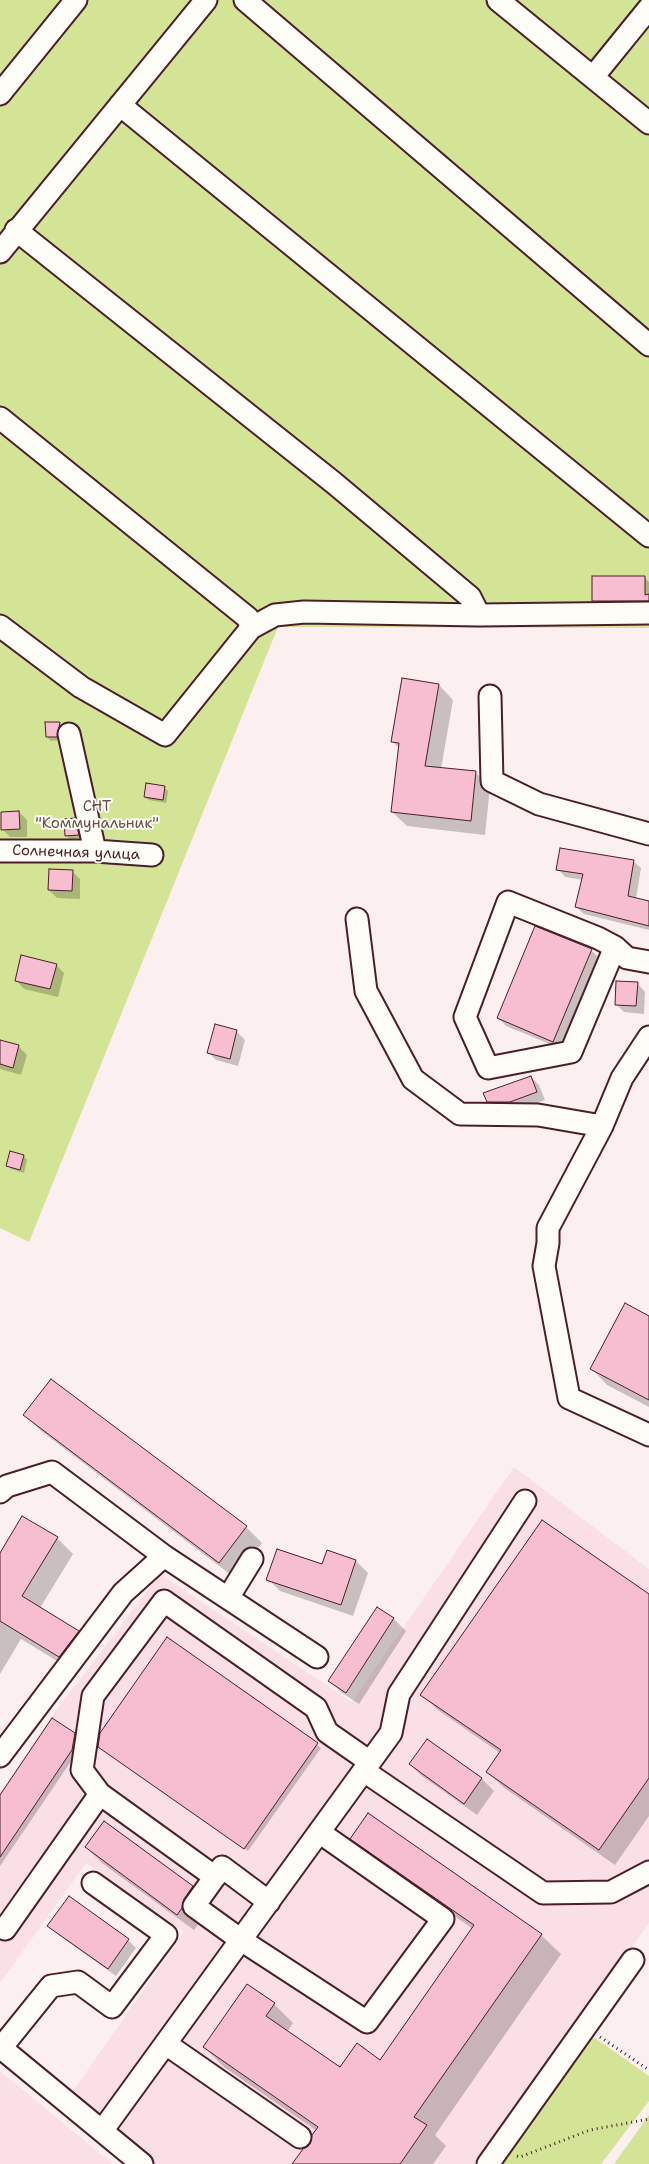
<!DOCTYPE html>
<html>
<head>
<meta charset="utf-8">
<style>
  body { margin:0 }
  canvas { display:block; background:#fcefef }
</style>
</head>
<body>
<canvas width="649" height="2164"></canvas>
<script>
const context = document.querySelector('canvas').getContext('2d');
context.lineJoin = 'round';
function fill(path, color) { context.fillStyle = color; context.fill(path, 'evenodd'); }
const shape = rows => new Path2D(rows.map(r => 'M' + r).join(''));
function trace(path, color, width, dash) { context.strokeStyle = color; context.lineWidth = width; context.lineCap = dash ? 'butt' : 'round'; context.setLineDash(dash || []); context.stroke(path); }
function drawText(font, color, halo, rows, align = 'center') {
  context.font = font + ' "Shantell Sans",sans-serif'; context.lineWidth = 4; context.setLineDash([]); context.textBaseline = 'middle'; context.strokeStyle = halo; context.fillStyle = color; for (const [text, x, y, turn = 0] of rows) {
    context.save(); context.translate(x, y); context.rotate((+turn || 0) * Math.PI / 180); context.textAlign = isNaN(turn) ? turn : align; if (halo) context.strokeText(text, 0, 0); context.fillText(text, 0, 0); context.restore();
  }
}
const built = shape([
  [514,1467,649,1569,649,1923,476,2164,154,2164,71,2094,184,1932,86,1863,0,1983,0,1792,52,1716,160,1574,352,1702],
  [0,2071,113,2164,0,2164]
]);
const green = shape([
  [0,0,649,0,649,628,278,627,29,1242,0,1228],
  [595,2038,649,2076,649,2101,601,2164,498,2164,585,2040],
  [649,2115,649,2164,614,2164]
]);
const shadow = shape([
  [644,577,649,582,649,610,604,611,593,601],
  [439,685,453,700,441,769,476,773,490,787,485,835,407,826,392,812,400,749,393,742],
  [59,723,63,727,60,740,51,741,47,737],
  [164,787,168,791,166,803,149,800,145,797],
  [19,812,27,820,27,837,10,837,2,829],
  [74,820,78,824,82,838,70,839,66,835],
  [633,861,641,868,636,899,649,902,649,930,584,914,576,907,583,880,565,877,558,869],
  [72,871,80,879,80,899,57,898,49,890],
  [591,950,599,958,562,1049,506,1026,498,1018],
  [56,965,64,973,58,997,24,989,16,980],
  [637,983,645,992,644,1014,624,1012,616,1004],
  [215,1026,237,1032,245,1040,238,1066,216,1060,208,1052],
  [0,1041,19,1047,27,1055,21,1075,0,1069],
  [531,1077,539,1085,545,1100,519,1110,496,1109,488,1101],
  [24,1156,27,1160,24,1173,11,1169,7,1165],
  [649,1317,649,1407,607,1385,592,1369],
  [25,1415,246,1527,262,1543,235,1578,41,1431],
  [57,1538,73,1554,40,1608,78,1632,94,1647,75,1672,21,1639,0,1674,0,1555],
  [356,1561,368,1573,353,1616,280,1591,268,1579,323,1566],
  [649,1596,649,1816,615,1865,503,1787,487,1771,500,1753,438,1710,422,1695],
  [377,1608,394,1619,406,1631,359,1704,342,1693,330,1681],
  [167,1639,321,1748,248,1851,103,1750],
  [74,1734,78,1738,76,1754,0,1866,0,1797],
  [427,1741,482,1779,494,1791,477,1815,422,1776,410,1764],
  [352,1839,541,1935,561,1954,435,2135,446,2146,433,2164,294,2164,311,2145,317,2131,224,2067,204,2047,274,2004,293,2023,287,2032,341,2069,381,2061,473,1929,372,1858],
  [86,1847,192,1887,208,1902,199,1915,198,1925,194,1930,102,1863],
  [69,1898,128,1940,136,1948,116,1976,57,1934,49,1926]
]);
const building = shape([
  [592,576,645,576,645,595,649,594,649,601,592,601,592,576],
  [402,678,439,684,425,766,476,771,471,821,391,812,399,743,391,742,402,678],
  [45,722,60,722,57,737,46,737,45,722],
  [146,783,165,786,163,800,144,797,146,783],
  [19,811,20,829,1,830,1,812,19,811],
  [75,818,79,835,65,836,64,819,75,818],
  [560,848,634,860,628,896,649,901,649,926,575,907,583,874,556,870,560,848],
  [49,869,73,870,72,891,48,890,49,869],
  [535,926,592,949,553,1042,497,1018,535,926],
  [21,955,57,964,50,989,15,981,21,955],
  [616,981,638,982,636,1006,615,1005,616,981],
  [215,1024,237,1030,230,1059,207,1053,215,1024],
  [0,1040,19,1045,13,1068,0,1064,0,1040],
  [531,1076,537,1092,510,1102,487,1102,483,1093,531,1076],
  [10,1151,24,1155,20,1170,6,1166,10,1151],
  [625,1303,649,1316,649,1400,590,1369,625,1303],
  [51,1379,247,1526,219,1563,23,1415,51,1379],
  [22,1516,58,1537,22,1596,79,1631,59,1657,0,1621,0,1553,22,1516],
  [542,1520,649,1594,649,1778,599,1850,486,1772,501,1750,420,1695,542,1520],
  [277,1549,322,1564,327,1550,356,1560,341,1605,266,1580,277,1549],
  [377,1607,394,1618,346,1693,328,1681,377,1607],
  [167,1637,318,1743,244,1849,98,1747,100,1733,167,1637],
  [52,1718,75,1733,72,1750,0,1857,0,1795,52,1718],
  [427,1739,482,1778,464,1804,409,1764,427,1739],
  [368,1813,542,1934,414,2117,427,2125,400,2164,292,2164,303,2149,310,2144,312,2135,318,2127,203,2047,247,1984,275,2003,266,2016,340,2067,357,2043,380,2060,474,1925,350,1839,368,1813],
  [104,1821,193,1886,184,1899,182,1908,177,1915,85,1847,104,1821],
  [69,1896,129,1939,108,1969,47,1926,69,1896]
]);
const path = shape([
  [600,2037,649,2070],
  [517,2156,520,2157,590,2130,649,2119]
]);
const minor = shape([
  [245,0,649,345],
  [498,0,649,123],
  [593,77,649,8],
  [0,94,76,0],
  [120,105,649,536],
  [16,230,334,483,470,597,479,615],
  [0,252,206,0],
  [0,418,248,618,251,628,165,735,81,687,0,626],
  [251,628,275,615,304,612,479,615,649,613],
  [490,696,492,781,539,804,649,834],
  [69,734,95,851],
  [0,851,95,851,152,855],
  [357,919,366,991,413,1079,460,1114,538,1115,602,1126],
  [615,947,571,1052,488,1068,465,1017,508,902,598,938,615,947,627,958,649,962],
  [649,1037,622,1078,602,1126,548,1228,548,1243,544,1266,569,1398,649,1435],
  [0,1492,7,1486,52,1472,164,1556],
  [228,1598,252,1559],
  [0,1756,123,1593,164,1556,317,1657],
  [364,1771,543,1893,611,1892,649,1872],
  [100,1794,82,1770,93,1696,164,1601,316,1708,327,1732,370,1762],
  [269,1902,222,1867,194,1906,241,1940,367,2022,443,1919,319,1832],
  [5,1929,100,1794,215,1877],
  [166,2044,300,2137],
  [0,2047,142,2164],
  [1,2048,51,1986,78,1982,112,2007,166,1935,93,1883],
  [102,2131,391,1733,399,1694,525,1501],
  [488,2164,633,1960]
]);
const parkNames = [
  ["СНТ",97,807],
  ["\"Коммунальник\"",97,824]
];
const streetNames = [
  ["Солнечная улица",76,853,2]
];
fill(built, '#fae0e6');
fill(green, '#d4e497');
fill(shadow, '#0003');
fill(building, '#f7bdd0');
trace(building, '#4a1f2b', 1);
trace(minor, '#4a1f2b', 25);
trace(path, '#4a1f2b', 3, [1, 4]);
trace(minor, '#fdfcf7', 21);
drawText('15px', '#6c5046', '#fdfcf7', parkNames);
drawText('15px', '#4a1f2b', '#fdfcf7', streetNames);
</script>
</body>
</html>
